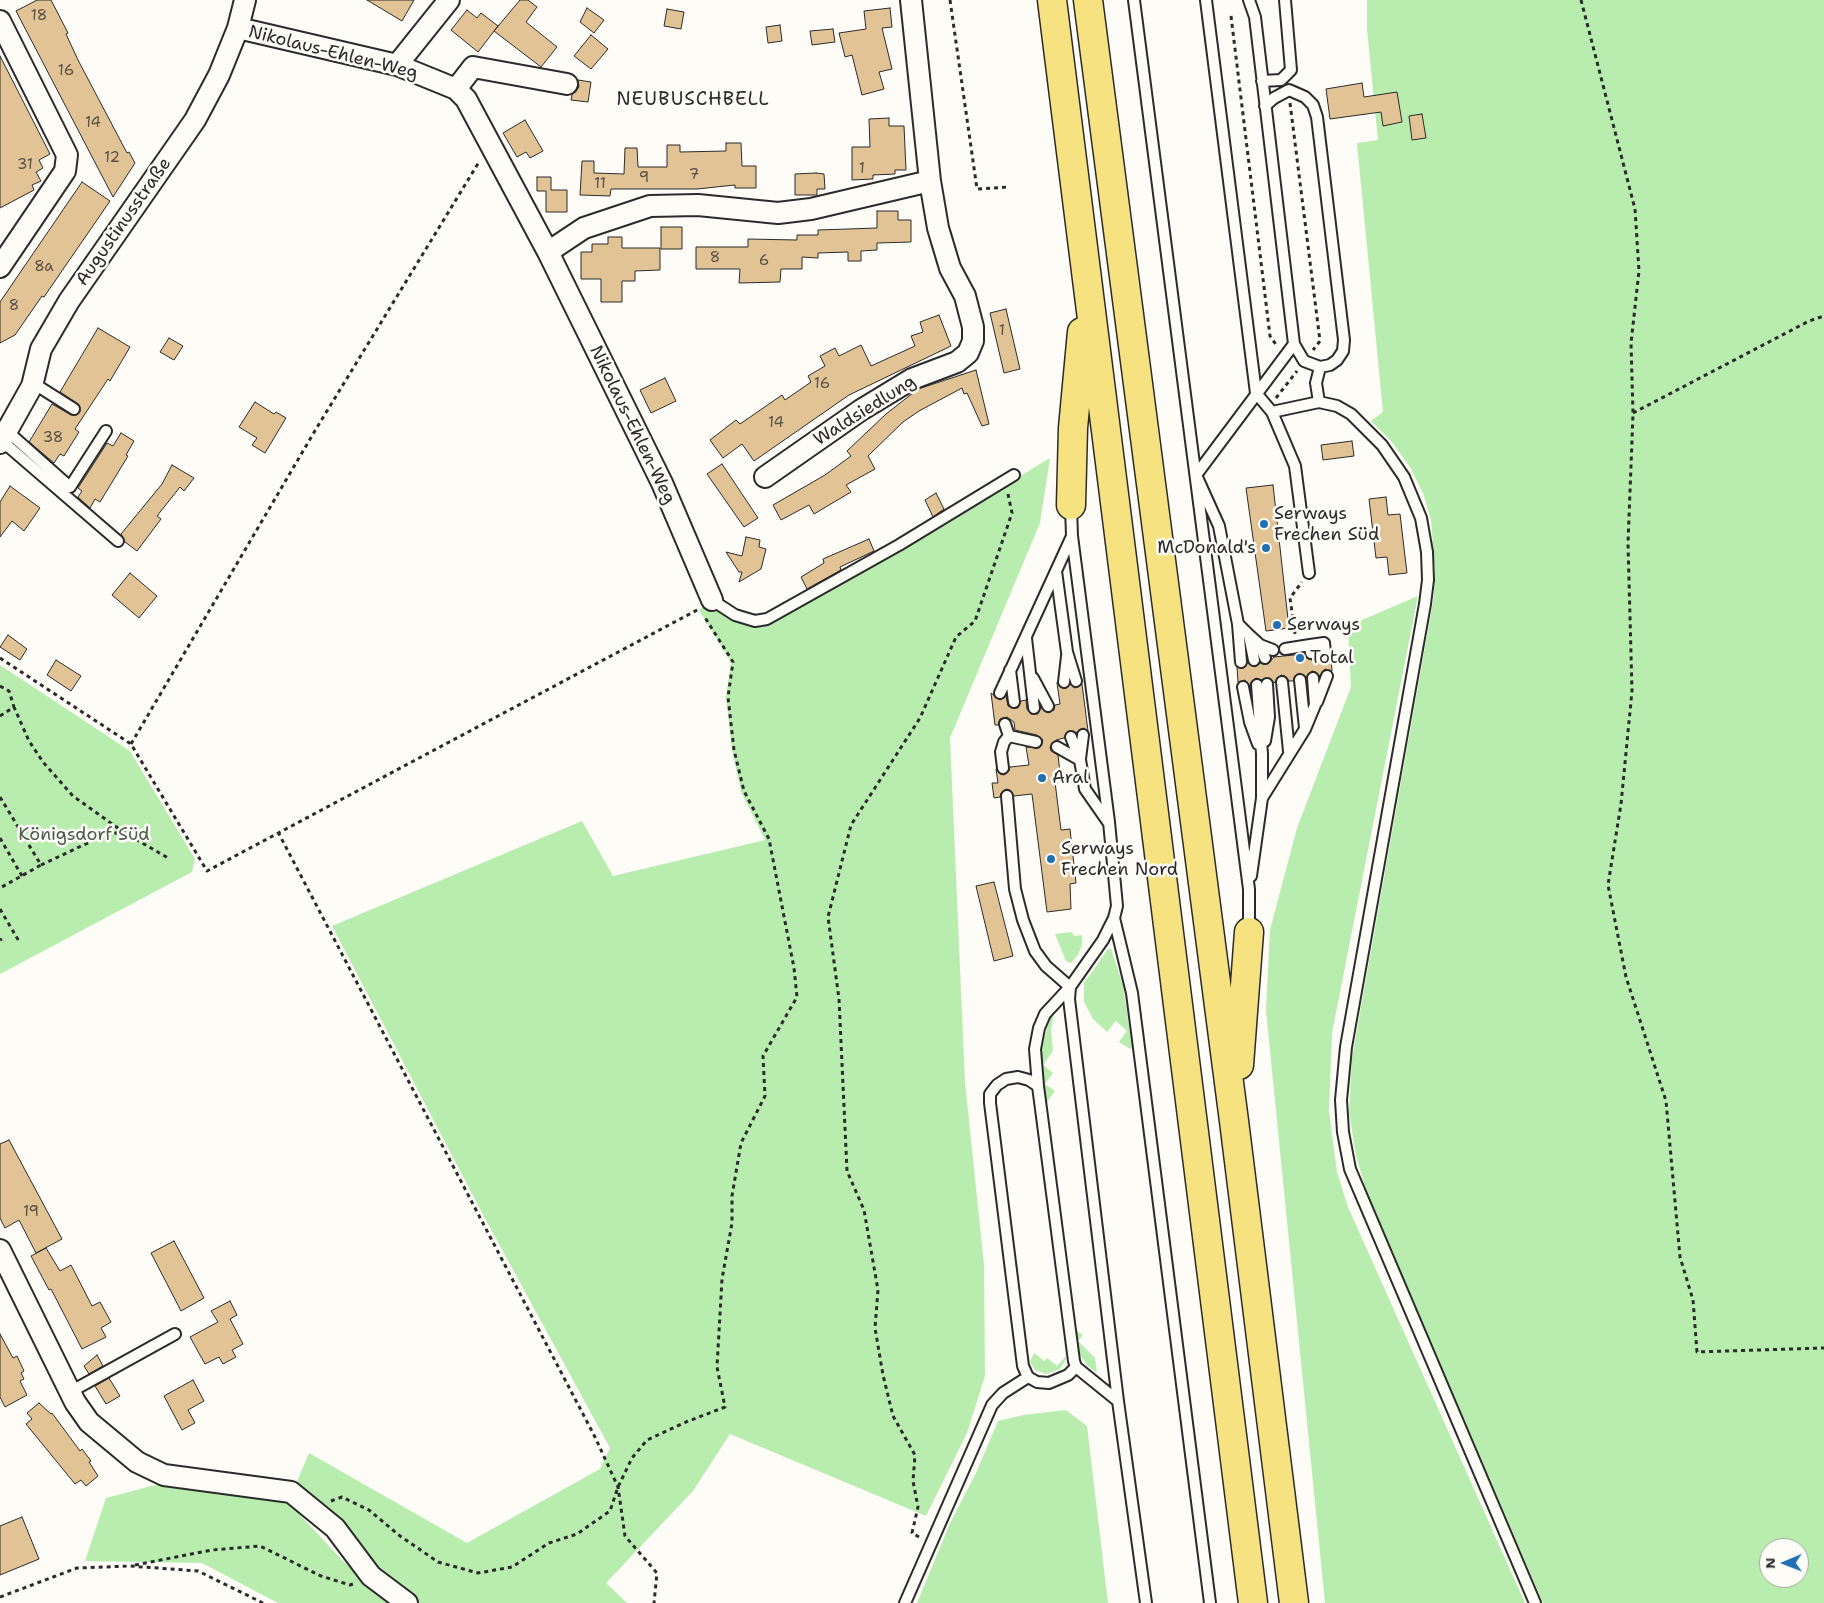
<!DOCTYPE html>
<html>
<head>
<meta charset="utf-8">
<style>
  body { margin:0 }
  #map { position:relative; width:1824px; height:1603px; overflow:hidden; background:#fdfcf7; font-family:"Shantell Sans",sans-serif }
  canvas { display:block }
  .north { position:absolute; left:1759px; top:1538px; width:50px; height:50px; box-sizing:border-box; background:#fdfcf7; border:1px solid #a9a8a5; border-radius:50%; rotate:269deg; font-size:14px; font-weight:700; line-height:20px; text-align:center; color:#2b2b2b }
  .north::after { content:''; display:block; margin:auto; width:18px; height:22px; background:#1f6fb2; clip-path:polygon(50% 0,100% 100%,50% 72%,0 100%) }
</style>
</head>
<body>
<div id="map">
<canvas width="1824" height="1603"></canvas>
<div class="north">N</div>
</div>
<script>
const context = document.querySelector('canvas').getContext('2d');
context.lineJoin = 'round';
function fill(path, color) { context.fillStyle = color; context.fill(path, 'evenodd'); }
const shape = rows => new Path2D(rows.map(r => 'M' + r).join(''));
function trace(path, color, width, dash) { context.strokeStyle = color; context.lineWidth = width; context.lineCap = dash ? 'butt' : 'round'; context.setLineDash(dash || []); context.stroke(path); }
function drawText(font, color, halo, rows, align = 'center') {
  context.font = font + ' "Shantell Sans",sans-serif'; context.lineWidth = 5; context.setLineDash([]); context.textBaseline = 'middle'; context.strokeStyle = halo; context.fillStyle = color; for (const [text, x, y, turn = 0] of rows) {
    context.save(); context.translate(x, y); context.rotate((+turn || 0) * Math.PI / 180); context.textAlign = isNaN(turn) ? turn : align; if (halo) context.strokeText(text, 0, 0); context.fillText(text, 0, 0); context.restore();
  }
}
const green = shape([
  [1367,0,1824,0,1824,1603,1543,1603,1369,1199,1356,1156,1349,1112,1352,1058,1434,596,1435,569,1431,520,1423,493,1410,467,1391,441,1371,421,1383,412,1357,143,1378,140,1367,29],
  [1769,1548,1799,1548,1799,1578,1769,1578],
  [1050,458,1040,523,950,738,965,1082,984,1265,985,1376,967,1433,926,1516,730,1434,693,1491,606,1583,627,1603,420,1603,407,1595,352,1543,296,1484,309,1453,467,1543,600,1469,610,1448,481,1211,332,926,582,821,613,876,765,840,741,792,732,750,726,697,731,662,699,610,713,601,764,622,863,571],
  [1418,596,1332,1033,1329,1111,1337,1172,1348,1207,1525,1603,1325,1603,1266,1010,1270,930,1297,828,1351,687,1348,626],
  [0,665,130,751,195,859,192,872,0,974],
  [1072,932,1074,936,1082,935,1082,945,1078,955,1071,963,1066,961,1055,934],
  [1108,949,1111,949,1123,985,1132,1047,1130,1049,1119,1042,1127,1031,1116,1021,1107,1032,1093,1019,1084,1002,1084,983],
  [1052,1012,1054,1014,1051,1030,1053,1051,1043,1065,1053,1073,1045,1084,1055,1091,1046,1103,1041,1070,1041,1049],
  [1074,1329,1083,1335,1078,1341,1095,1358,1097,1373,1088,1366,1079,1354],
  [1034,1353,1044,1361,1047,1358,1057,1366,1066,1356,1066,1359,1060,1369,1046,1374,1035,1370,1030,1362],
  [1066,1410,1087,1426,1108,1603,917,1603,950,1523,976,1473,998,1421,1023,1415],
  [163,1483,287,1501,343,1561,389,1603,278,1603,202,1563,85,1561,106,1498]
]);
const building = shape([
  [37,0,51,0,68,33,66,34,78,60,127,153,129,152,135,163,113,197,16,11,37,0],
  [367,0,414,0,402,21,367,0],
  [520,0,528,0,537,7,526,22,557,47,541,67,494,31,520,0],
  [587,8,604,20,594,33,580,22,587,8],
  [890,8,892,27,882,28,892,69,879,72,884,89,862,95,852,55,845,57,839,33,866,29,864,11,890,8],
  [667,9,684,12,681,29,664,26,667,9],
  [467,10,477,18,481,13,498,26,478,52,451,30,467,10],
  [780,25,782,41,768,43,766,27,780,25],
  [833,29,835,42,812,45,810,31,833,29],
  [591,35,608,49,591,69,574,56,591,35],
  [0,56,50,154,39,160,43,168,36,172,41,181,32,185,34,190,0,208,0,56],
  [578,80,591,82,588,102,571,100,572,95,579,87,578,80],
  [1362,83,1364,97,1397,92,1402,122,1383,126,1381,112,1330,119,1326,89,1362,83],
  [1422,114,1426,138,1412,140,1409,116,1422,114],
  [889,118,889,126,904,126,906,170,895,170,895,174,873,175,873,179,852,180,852,147,870,147,869,119,889,118],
  [525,120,543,151,530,158,526,152,517,157,503,133,525,120],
  [726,143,741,143,742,166,756,166,756,188,735,188,735,185,697,189,611,189,610,196,580,195,582,161,594,161,594,173,624,174,625,148,637,148,638,167,667,167,667,145,680,145,680,152,726,151,726,143],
  [816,173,824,174,825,189,817,189,817,195,795,195,795,174,816,173],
  [537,177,551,177,551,190,567,190,567,212,546,212,546,191,537,191,537,177],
  [82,182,110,201,44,297,42,296,15,335,0,343,0,302,82,182],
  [877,211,898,211,898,220,911,220,911,242,877,243,877,250,861,251,861,261,848,261,848,252,818,253,818,258,802,257,802,269,781,269,780,282,739,283,740,269,696,269,696,247,748,247,748,239,797,240,797,235,818,235,818,230,877,228,877,211],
  [661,227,682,227,682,249,661,249,661,227],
  [608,237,622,237,622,248,660,248,660,270,635,271,635,281,622,281,622,302,601,302,601,279,581,279,581,252,592,252,592,244,608,244,608,237],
  [1006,309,1020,369,1004,373,990,313,1006,309],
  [939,315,951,346,849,395,754,461,742,444,723,458,710,440,736,420,740,424,782,395,785,400,811,382,808,376,825,366,820,356,835,348,839,356,861,345,871,366,915,346,911,336,923,332,920,322,939,315],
  [98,328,130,347,110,381,108,379,75,429,79,432,64,456,60,454,54,463,29,442,52,404,71,415,77,415,80,412,78,404,60,392,98,328],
  [169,338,183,346,174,360,160,352,169,338],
  [976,370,989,424,982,426,967,393,964,394,962,388,919,411,903,422,868,456,875,469,846,485,851,492,814,514,809,505,781,520,773,505,825,475,851,456,847,451,886,414,918,389,976,370],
  [665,378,676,401,651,413,640,390,665,378],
  [255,402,274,414,276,412,286,418,265,453,252,445,257,438,239,427,255,402],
  [121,433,134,441,126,455,128,456,100,502,95,499,90,508,78,497,82,491,78,488,107,443,113,446,121,433],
  [1352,441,1354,456,1323,460,1321,445,1352,441],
  [722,464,758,518,744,527,707,474,722,464],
  [172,465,194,478,184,491,180,487,157,516,161,519,137,551,125,542,121,534,162,484,172,465],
  [1273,485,1289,628,1266,631,1246,488,1273,485],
  [10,486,40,508,24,531,12,521,0,537,0,502,10,486],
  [936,493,944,509,933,517,925,500,936,493],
  [1386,497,1388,515,1400,514,1407,573,1389,575,1387,557,1376,558,1369,499,1386,497],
  [746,537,760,540,759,547,766,549,761,569,739,582,742,572,739,572,726,552,742,556,746,537],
  [869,539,874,551,840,567,841,570,807,589,801,577,824,563,823,559,869,539],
  [130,573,157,596,139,618,112,595,130,573],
  [8,635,27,649,20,660,0,647,8,635],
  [1318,652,1323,658,1331,656,1332,671,1325,669,1320,676,1316,672,1312,671,1306,678,1299,673,1293,681,1289,681,1285,676,1281,675,1274,683,1270,678,1262,680,1256,678,1251,682,1250,686,1245,680,1238,682,1237,667,1244,668,1248,662,1255,667,1260,663,1268,664,1274,657,1304,654,1308,659,1312,660,1318,652],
  [56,660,81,676,71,691,47,675,56,660],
  [1057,683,1064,689,1070,684,1075,688,1082,684,1088,731,1083,728,1077,733,1068,731,1064,738,1056,740,1050,747,1051,751,1058,755,1060,773,1054,774,1061,830,1070,829,1076,883,1070,884,1071,909,1047,912,1032,794,1014,796,1010,790,1006,789,1001,793,1000,797,994,798,992,783,998,783,996,769,1000,774,1004,775,1009,771,1010,767,1029,765,1026,747,1039,748,1043,740,1037,735,1015,730,1014,722,1007,717,1000,719,998,725,995,725,991,693,1000,700,1006,696,1008,706,1012,708,1018,708,1021,701,1026,700,1027,709,1031,714,1038,714,1041,707,1048,713,1054,710,1055,705,1060,704,1057,683],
  [994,882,1013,956,994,961,976,886,994,882],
  [9,1140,62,1239,36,1253,19,1220,5,1228,0,1218,0,1144,9,1140],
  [174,1241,204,1298,181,1311,151,1253,174,1241],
  [46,1248,60,1271,71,1265,92,1306,100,1302,111,1322,101,1328,106,1337,82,1349,51,1289,49,1290,31,1256,46,1248],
  [230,1301,237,1315,230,1319,243,1344,232,1350,236,1357,223,1364,219,1357,205,1364,190,1337,218,1322,211,1311,230,1301],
  [0,1334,13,1358,17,1356,24,1371,21,1373,24,1379,20,1381,27,1395,5,1407,0,1397,0,1334],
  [97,1355,103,1366,89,1374,84,1366,97,1355],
  [109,1378,120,1396,106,1404,95,1386,109,1378],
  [193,1380,204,1401,188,1410,195,1423,182,1430,164,1396,193,1380],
  [39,1403,51,1414,52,1413,80,1451,82,1449,91,1461,89,1462,98,1476,86,1486,81,1480,75,1484,26,1424,32,1419,27,1413,39,1403],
  [22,1517,39,1559,0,1575,0,1526,22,1517]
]);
const path = shape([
  [950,0,977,189,1008,187],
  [1581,0,1635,209,1639,271,1631,343,1633,414,1628,543,1632,691,1621,804,1608,885,1626,977,1666,1101,1680,1257,1693,1300,1697,1352,1824,1348],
  [1231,16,1270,336,1277,346],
  [1290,103,1320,341,1313,350],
  [1276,398,1297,371],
  [1633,413,1809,321,1824,316],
  [1295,634,1290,598,1302,582],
  [0,658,131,744,207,871,699,609],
  [0,686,9,691,14,707],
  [0,716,14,707,29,741,43,762,73,796,122,831],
  [131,744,316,429,479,162],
  [0,797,41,865,0,888],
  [278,832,595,1437,618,1487,625,1536,657,1573,654,1603],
  [0,838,22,876],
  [41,865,92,841,122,831,168,858],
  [0,909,20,943],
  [0,940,2,939],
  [331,1501,342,1497,369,1510,400,1536,438,1562,478,1573,512,1567,549,1543,577,1534,610,1511,618,1487,632,1458,647,1440,686,1422,725,1407,717,1367,722,1279,732,1223,732,1196,741,1143,765,1096,763,1056,797,997,794,968,769,839,744,791,734,750,728,697,733,662,704,616],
  [919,1537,912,1533,918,1507,913,1481,915,1455,893,1416,883,1375,875,1328,878,1290,864,1210,847,1171,839,999,828,917,851,825,920,718,956,637,975,621,1012,513,1008,494],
  [135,1565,212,1550,260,1546,321,1576,350,1585,353,1584],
  [0,1597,77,1568,130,1566,198,1571,263,1603]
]);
const lane = shape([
  [1134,0,1249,889,1249,932],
  [1206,0,1256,393,1272,412,1295,466,1309,573],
  [1249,0,1255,17,1294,344,1196,475,1219,526,1238,624,1249,635,1254,660],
  [1262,81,1281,80,1291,70,1285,0],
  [1265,106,1274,98,1289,90,1305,97,1313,105,1317,117,1344,340,1343,351,1337,360,1330,365,1320,367,1304,361,1294,344],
  [33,383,74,409],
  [1319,402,1316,383,1320,367],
  [1272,412,1319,402,1337,406,1351,414,1382,445,1404,477,1421,518,1427,552,1428,580,1425,604,1346,1047,1341,1100,1343,1132,1350,1169,1535,1603],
  [7,431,70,487,106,431],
  [2,441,118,541],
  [1071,507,1072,536,1109,822,1117,906,1114,918,1132,993,1210,1603],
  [1056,571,1067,652,1076,681],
  [712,600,735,615,755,621,767,619,899,545,1014,475],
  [1238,624,1241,662],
  [1249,635,1260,645,1273,650],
  [1026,638,1034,708],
  [1260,645,1265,658],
  [1310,645,1324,643,1325,652],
  [1285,649,1310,645,1311,653],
  [1010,670,1014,702],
  [1033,678,1048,706],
  [1300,680,1305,728],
  [1064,682,1067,656],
  [1282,682,1289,751],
  [1243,687,1250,722,1258,744],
  [1000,693,1072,536],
  [1317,702,1327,676],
  [1005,724,1009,736,1036,742],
  [1071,737,1080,760,1085,789,1108,822],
  [1265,741,1269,717,1267,684],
  [1057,747,1080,760],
  [1080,759,1083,735],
  [1003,768,1001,752,1004,742,1009,736],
  [1007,796,1015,889,1023,920,1035,951,1046,966,1070,987],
  [1262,798,1305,729,1315,705,1313,678],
  [1251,876,1262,798,1262,754,1257,685],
  [1114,918,1103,940,1070,987,1045,1014,1039,1028,1035,1049,1038,1086,1074,1361,1076,1367,1118,1401],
  [1070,987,1069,999,1118,1401,1146,1603],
  [1038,1086,1029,1080,1018,1077,1006,1079,997,1085,990,1094,990,1103,1023,1366,1028,1377,1037,1382,1049,1383,1068,1375,1076,1367],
  [70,1392,175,1334],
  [905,1603,992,1405,1003,1393,1028,1377]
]);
const street = shape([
  [0,21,67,155,65,171,0,267],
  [238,28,397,65,456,89,466,99,548,252,662,483,712,600],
  [397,65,449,0],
  [456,89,473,67,567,84],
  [548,252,584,228,650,206,698,205,778,213,811,209,930,181],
  [0,443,32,386,41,349,69,301,195,120,219,75,238,28,245,0],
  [765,477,861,410,912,379,957,362,968,353,973,341,973,327,965,296,950,268,938,228,930,181,911,0],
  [0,1250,75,1402,89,1422,137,1462,164,1475,291,1492,335,1528,371,1576,407,1603]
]);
const highway = shape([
  [1052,0,1253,1603],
  [1088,0,1234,1121,1294,1603],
  [1071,505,1073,428,1082,332],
  [1239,1065,1249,932]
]);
const markers = [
  [1264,524,5,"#1f6fb2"],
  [1266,548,5,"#1f6fb2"],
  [1277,625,5,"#1f6fb2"],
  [1300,658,5,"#1f6fb2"],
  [1042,778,5,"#1f6fb2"],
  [1051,859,5,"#1f6fb2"]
];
const numberNames = [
  ["18",39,16],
  ["16",66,71],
  ["14",93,123],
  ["12",112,158],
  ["31",25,165],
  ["1",862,169],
  ["7",694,175],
  ["9",644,178],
  ["11",600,184],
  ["8",715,258],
  ["6",764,261],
  ["8a",44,267],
  ["8",14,306],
  ["1",1002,331],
  ["16",822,384],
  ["14",776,423],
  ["38",53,438],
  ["19",31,1212]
];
const streetNames = [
  ["Nikolaus-Ehlen-Weg",333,53,14],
  ["Augustinusstraße",124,222,-55],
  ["Waldsiedlung",865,411,-32],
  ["Nikolaus-Ehlen-Weg",632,425,64]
];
const poiNames = [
  ["Serways",1274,514],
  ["Frechen Süd",1274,535],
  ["McDonald's",1256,548,"right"],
  ["Serways",1287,625],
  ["Total",1310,658],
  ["Aral",1052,778],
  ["Serways",1061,849],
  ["Frechen Nord",1061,870]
];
const parkNames = [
  ["Königsdorf Süd",84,835]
];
const neighbourhoodNames = [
  ["NEUBUSCHBELL",693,100]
];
fill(green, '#b8edaf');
fill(building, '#e2c395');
trace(building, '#2b2b2b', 1);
trace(lane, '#2b2b2b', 14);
trace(street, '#2b2b2b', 24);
trace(highway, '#2b2b2b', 31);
trace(path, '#2b2b2b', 3, [4, 4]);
trace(lane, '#fdfcf7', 10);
trace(street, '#fdfcf7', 20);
trace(highway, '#f7e281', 28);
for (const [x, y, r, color] of markers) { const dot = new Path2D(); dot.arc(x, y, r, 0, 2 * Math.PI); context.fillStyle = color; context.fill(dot); trace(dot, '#fdfcf7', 2); }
drawText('15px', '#595146', null, numberNames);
drawText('18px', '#2b2b2b', '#fdfcf7', streetNames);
drawText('18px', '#2b2b2b', '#fdfcf7', poiNames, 'left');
drawText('18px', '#4e5c4c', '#fdfcf7', parkNames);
context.letterSpacing = '1px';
drawText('19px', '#2b2b2b', '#fdfcf7', neighbourhoodNames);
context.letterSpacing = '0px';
</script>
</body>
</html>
